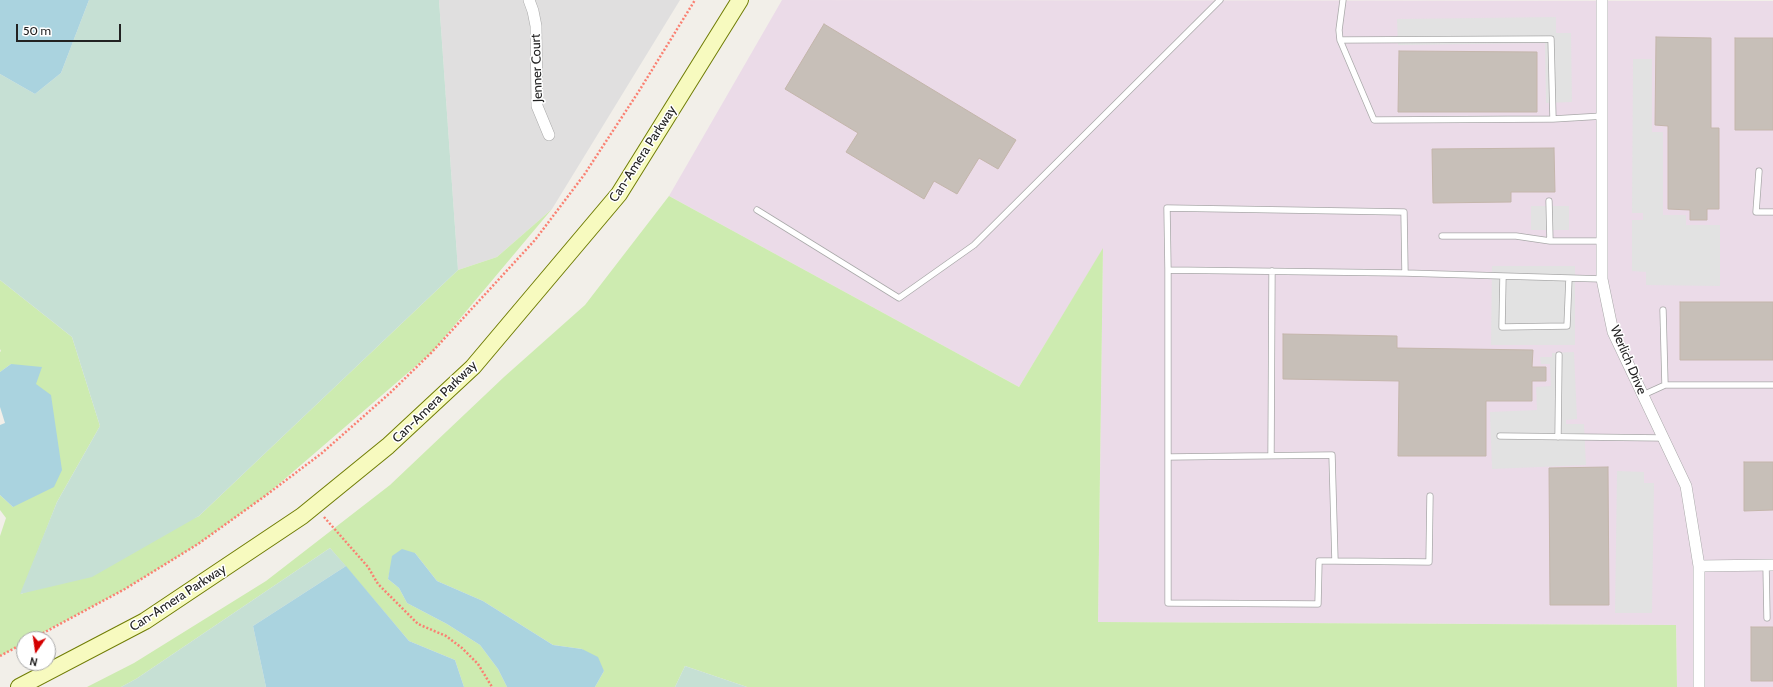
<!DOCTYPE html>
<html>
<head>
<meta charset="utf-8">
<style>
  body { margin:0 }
  #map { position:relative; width:1773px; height:687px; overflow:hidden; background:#f2efe9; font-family:Cabin,sans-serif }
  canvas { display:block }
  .north { position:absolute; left:16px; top:631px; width:40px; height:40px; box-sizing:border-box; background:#fff; border:1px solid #a7a7a7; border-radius:50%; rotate:193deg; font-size:11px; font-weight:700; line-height:16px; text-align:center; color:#222 }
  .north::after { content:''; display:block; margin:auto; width:14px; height:18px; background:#d40000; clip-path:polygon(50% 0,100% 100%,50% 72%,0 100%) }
  .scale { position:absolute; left:16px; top:24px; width:105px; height:18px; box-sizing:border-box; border:2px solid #222; border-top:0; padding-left:5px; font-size:12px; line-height:14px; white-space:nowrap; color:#222; -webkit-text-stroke:3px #fff; paint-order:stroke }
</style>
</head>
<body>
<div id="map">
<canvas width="1773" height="687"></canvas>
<div class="north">N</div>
<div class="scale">50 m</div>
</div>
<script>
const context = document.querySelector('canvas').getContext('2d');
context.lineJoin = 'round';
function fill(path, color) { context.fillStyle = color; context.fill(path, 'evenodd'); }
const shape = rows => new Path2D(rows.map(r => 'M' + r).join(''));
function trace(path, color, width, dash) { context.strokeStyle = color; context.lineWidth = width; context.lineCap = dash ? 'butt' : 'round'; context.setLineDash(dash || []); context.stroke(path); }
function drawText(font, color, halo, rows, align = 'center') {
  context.font = font + ' Cabin,sans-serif'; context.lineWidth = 3; context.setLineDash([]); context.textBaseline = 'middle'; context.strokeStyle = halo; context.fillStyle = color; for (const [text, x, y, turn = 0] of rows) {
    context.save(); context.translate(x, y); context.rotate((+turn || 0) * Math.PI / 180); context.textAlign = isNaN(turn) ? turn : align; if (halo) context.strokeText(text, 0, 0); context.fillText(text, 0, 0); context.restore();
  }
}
const residential = shape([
  [439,0,680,0,552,209,497,257,458,270]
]);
const industrial = shape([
  [782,0,1773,1,1773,687,1677,687,1676,625,1098,622,1103,249,1019,387,669,196]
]);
const grass = shape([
  [669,196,1019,387,1103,248,1098,622,1676,625,1677,687,747,687,685,666,675,687,595,687,604,671,582,649,553,645,483,601,437,581,415,553,390,570,388,579,399,588,407,603,447,624,480,645,498,669,507,687,464,687,455,660,409,641,330,548,136,679,121,687,87,687,134,663,266,581,390,485,504,377,585,305],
  [552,209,432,352,265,496,198,544,125,589,31,639,24,639,24,643,0,656,0,536,6,518,0,510,0,495,13,507,36,384,11,364,0,372,0,352,1,351,0,349,0,280,72,337,100,426,57,502,21,594,199,516,458,270,497,257]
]);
const wetland = shape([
  [89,0,439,0,458,270,199,516,92,577,20,594,57,502,100,426,72,337,0,280,0,74,35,94,61,73],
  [330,548,346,566,253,626,266,687,121,687,136,679],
  [685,666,747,687,675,687]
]);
const parking = shape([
  [1556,17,1556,33,1571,33,1572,102,1546,103,1545,43,1398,45,1397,19],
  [1633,59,1652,59,1652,132,1663,132,1663,215,1686,215,1686,225,1720,225,1720,286,1646,285,1646,272,1632,271,1632,220,1643,220,1643,213,1632,213],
  [1531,206,1569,206,1569,230,1531,230],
  [1492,266,1575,266,1575,345,1491,345],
  [1574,352,1577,419,1566,420,1566,424,1584,424,1586,465,1492,469,1490,412,1537,410,1536,387,1551,386,1550,364,1541,364,1540,357,1552,357,1552,353],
  [1617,471,1644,472,1644,483,1654,483,1652,613,1615,613]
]);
const water = shape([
  [0,0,89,0,61,73,35,94,0,74],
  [11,364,42,367,36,384,51,395,62,470,54,487,13,507,0,495,0,425,5,423,0,407,0,372],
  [402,549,415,553,437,581,483,601,553,645,582,649,598,657,604,671,595,687,507,687,498,669,480,645,447,624,407,603,399,588,388,579,392,556],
  [346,566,409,641,455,660,464,687,266,687,253,626]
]);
const building = shape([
  [824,24,1016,140,998,169,979,158,957,194,934,181,924,199,846,152,858,133,785,89,824,24],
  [1656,37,1711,38,1711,128,1719,128,1719,209,1707,209,1707,220,1690,220,1690,210,1668,209,1668,126,1655,125,1656,37],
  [1735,38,1773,38,1773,130,1735,130,1735,38],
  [1399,51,1537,52,1537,112,1398,112,1399,51],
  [1554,148,1555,192,1511,192,1511,202,1433,203,1432,149,1554,148],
  [1680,302,1773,302,1773,360,1680,360,1680,302],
  [1283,334,1397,336,1397,348,1533,350,1532,367,1546,367,1546,381,1532,381,1532,401,1486,401,1486,456,1398,456,1399,381,1283,379,1283,334],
  [1744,462,1773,462,1773,510,1744,511,1744,462],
  [1608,467,1609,605,1550,605,1549,468,1608,467],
  [1751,627,1773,627,1773,681,1751,681,1751,627]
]);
const path = shape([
  [324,517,368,567,378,584,418,624,446,636,462,648,478,664,492,687],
  [32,639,125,589,198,544,265,496,322,453,390,393,432,352,535,240,584,175,639,91,695,0],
  [0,656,24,643]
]);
const lane = shape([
  [1343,0,1339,30,1340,40,1374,120,1553,119,1603,116],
  [1340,40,1551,39,1553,119],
  [1759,171,1756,212,1773,212],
  [1549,201,1550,241,1602,241],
  [757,210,899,298,974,245,1220,0],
  [1442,236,1516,236,1550,241],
  [1168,270,1167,208,1404,212,1405,273],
  [1503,276,1502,327,1567,326,1569,278],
  [1663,310,1665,385,1773,385],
  [1643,395,1665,385],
  [1500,436,1663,438],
  [1558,437,1559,355],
  [1271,455,1272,271],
  [1169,457,1332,455,1335,561,1429,562,1430,496],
  [1335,561,1319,561,1318,604,1168,603,1168,270,1405,273,1602,279],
  [1766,565,1767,618]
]);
const street = shape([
  [529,0,533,11,536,26,537,106,549,135],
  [1602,0,1602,279,1613,332,1686,486,1699,566,1699,687],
  [1699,566,1773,565]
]);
const secondary = shape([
  [19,687,145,621,302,516,388,446,473,367,619,194,740,0]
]);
const streetNames = [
  ["Jenner Court",537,68,-92],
  ["Can-Amera Parkway",643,154,-57],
  ["Werlich Drive",1628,360,67],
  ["Can-Amera Parkway",435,402,-44],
  ["Can-Amera Parkway",178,598,-33]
];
fill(residential, '#e0dfdf');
fill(industrial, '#ebdbe8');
fill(grass, '#cdebb0');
fill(wetland, '#c6e0d4');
fill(parking, '#e2e2e2');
fill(water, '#aad3df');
fill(building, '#c7bfb8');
trace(building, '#c4b6ab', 1);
trace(lane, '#a9a9a9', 7);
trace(street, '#a9a9a9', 12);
trace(secondary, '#707d05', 18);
trace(path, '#fa8072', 2.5, [2, 2]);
trace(lane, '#fff', 5.5);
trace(street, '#fff', 11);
trace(secondary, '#f7fabf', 16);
drawText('13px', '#222', '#fff', streetNames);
</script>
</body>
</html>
